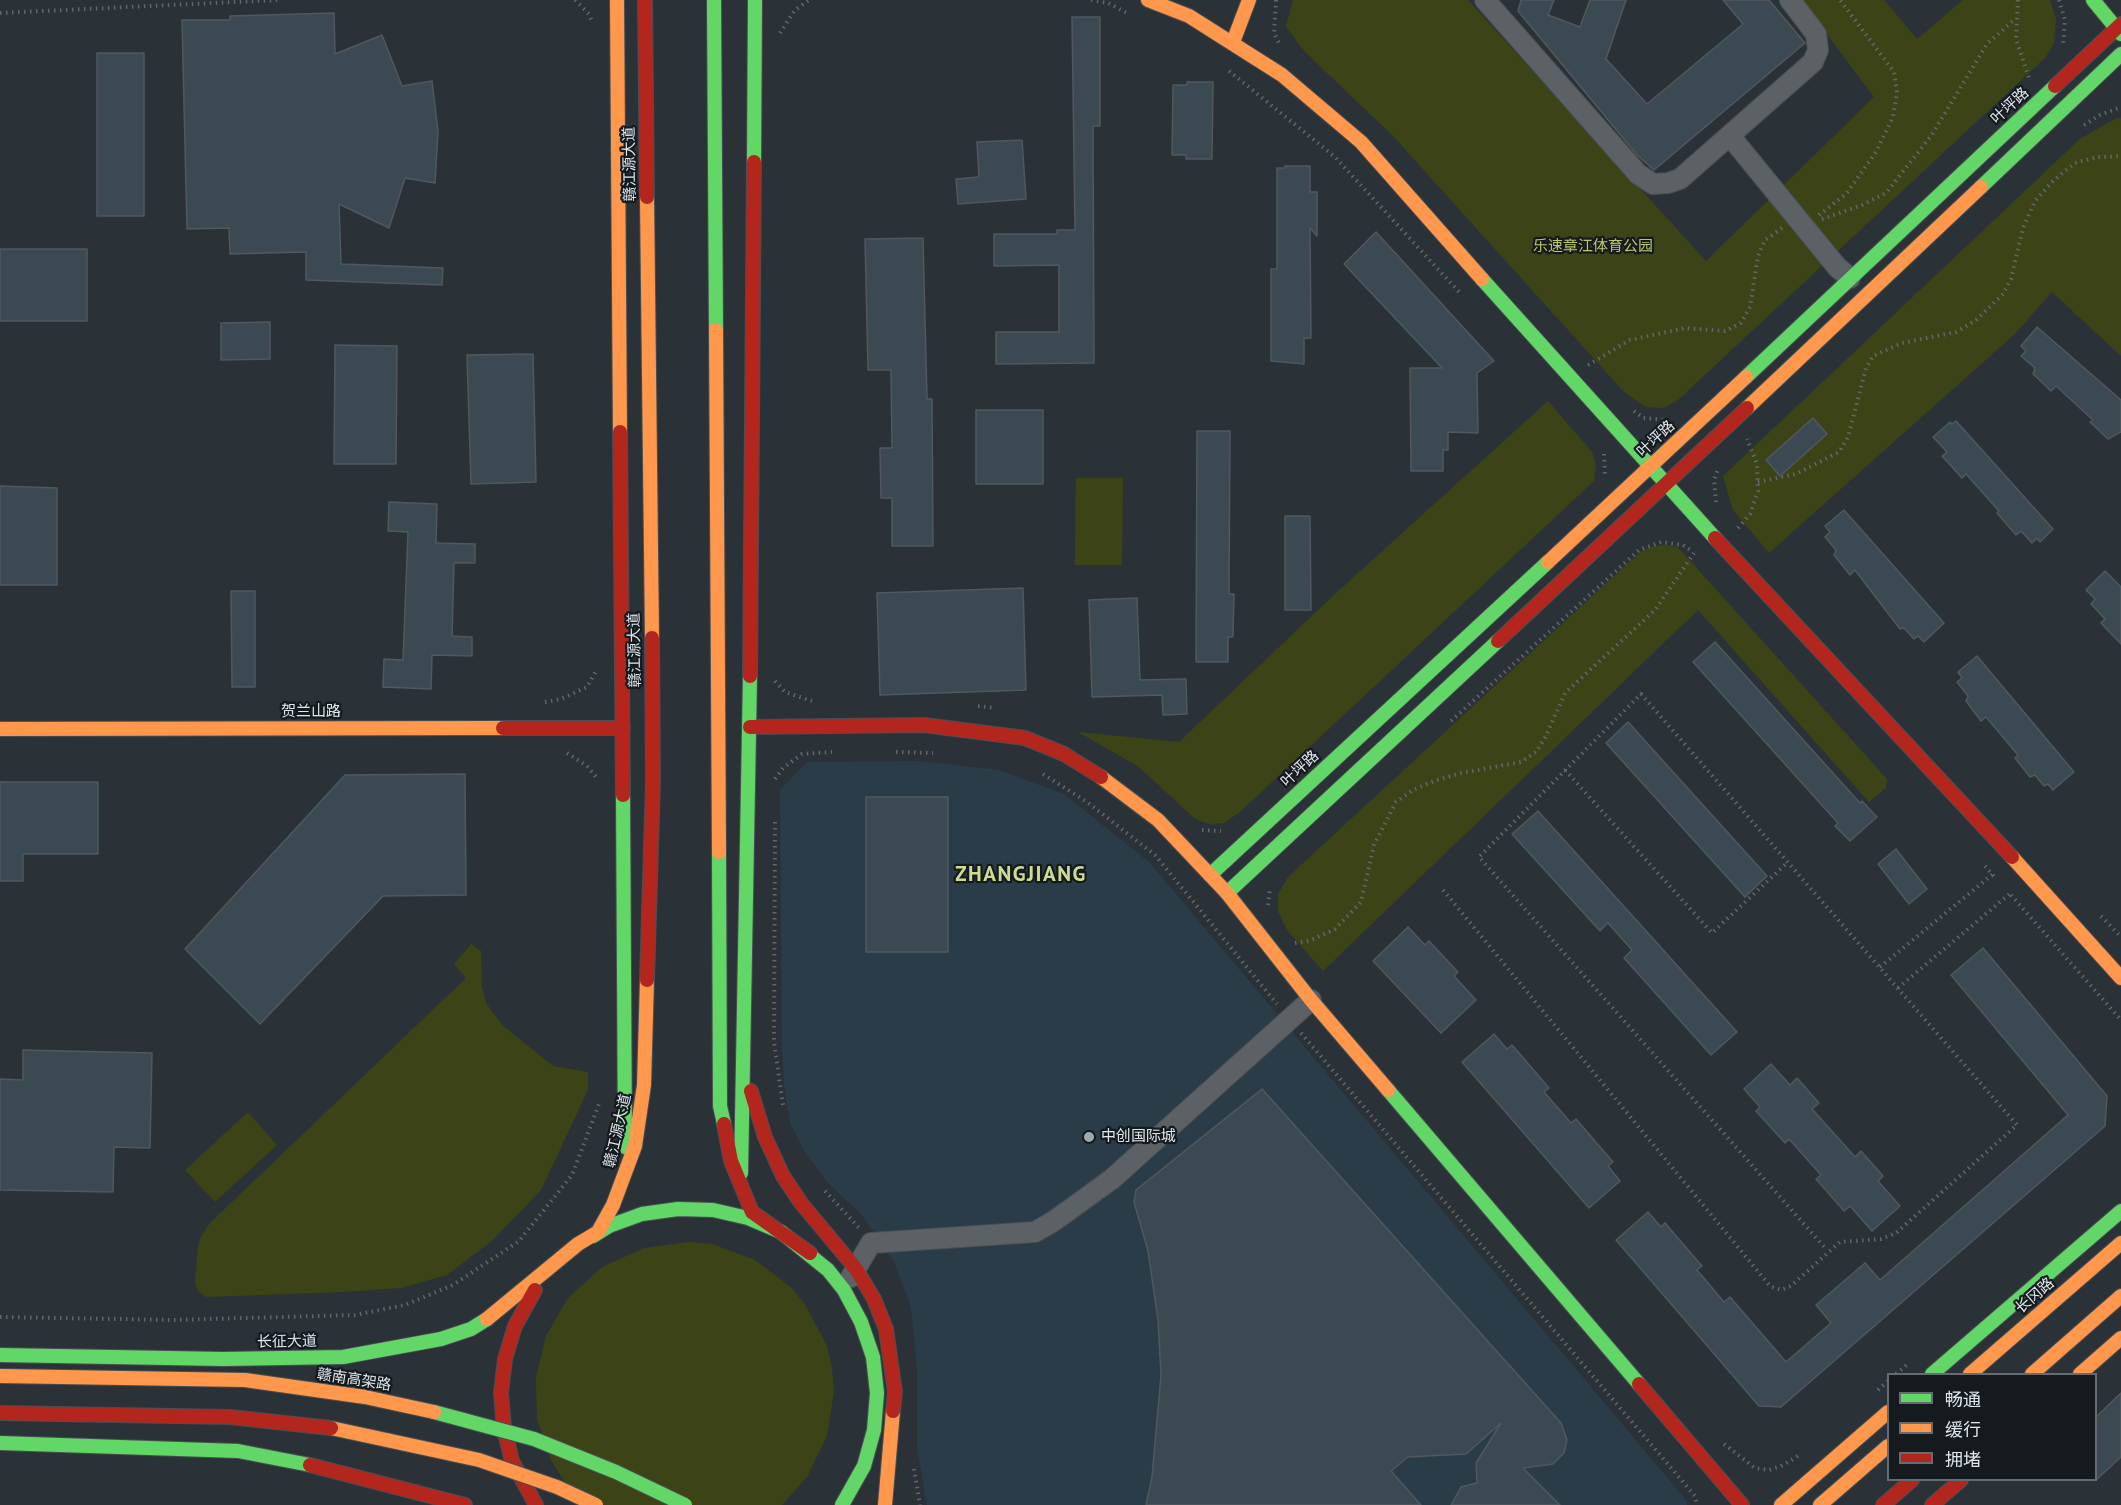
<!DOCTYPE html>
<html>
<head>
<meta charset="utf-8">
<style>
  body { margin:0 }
  #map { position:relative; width:2121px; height:1505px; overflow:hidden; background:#2a3237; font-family:"PT Sans","Noto Sans SC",sans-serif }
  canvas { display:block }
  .legend { position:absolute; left:1887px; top:1373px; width:210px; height:108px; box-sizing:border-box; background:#141a1e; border:2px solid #656c71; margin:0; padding:8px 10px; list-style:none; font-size:18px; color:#dfe7ed }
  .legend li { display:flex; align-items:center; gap:12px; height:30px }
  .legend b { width:30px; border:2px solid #656c71 }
</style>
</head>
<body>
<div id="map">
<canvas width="2121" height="1505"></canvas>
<ul class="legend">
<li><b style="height:8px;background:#63d668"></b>畅通</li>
<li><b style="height:8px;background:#ff974d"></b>缓行</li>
<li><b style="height:8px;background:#b3261e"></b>拥堵</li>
</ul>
</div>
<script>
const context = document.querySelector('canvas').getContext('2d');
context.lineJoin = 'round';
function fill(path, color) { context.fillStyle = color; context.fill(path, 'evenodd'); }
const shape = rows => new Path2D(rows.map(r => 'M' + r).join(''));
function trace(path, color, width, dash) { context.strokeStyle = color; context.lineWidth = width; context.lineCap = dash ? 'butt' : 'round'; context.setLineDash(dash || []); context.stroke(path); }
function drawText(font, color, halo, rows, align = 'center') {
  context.font = font + ' "PT Sans","Noto Sans SC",sans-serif'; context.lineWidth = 4.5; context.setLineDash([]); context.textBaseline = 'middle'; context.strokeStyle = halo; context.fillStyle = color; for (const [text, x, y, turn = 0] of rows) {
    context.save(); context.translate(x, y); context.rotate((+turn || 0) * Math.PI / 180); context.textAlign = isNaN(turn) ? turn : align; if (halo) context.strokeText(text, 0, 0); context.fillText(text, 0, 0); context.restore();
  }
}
const built = shape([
  [918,761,999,770,1064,794,1149,862,1687,1501,1687,1505,927,1505,917,1448,917,1367,911,1307,894,1262,861,1214,828,1183,805,1152,790,1123,784,1085,782,1047,780,790,807,762]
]);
const green = shape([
  [1293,0,1468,0,1706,261,1874,97,1801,0,1884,0,1917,39,1963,0,2050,0,2056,19,2054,43,2046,57,1678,400,1664,408,1646,407,1624,392,1393,136,1303,50,1286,26],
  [2117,118,2121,118,2121,356,2052,292,2015,334,1769,553,1733,510,1723,476,2081,138],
  [1548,401,1592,452,1596,465,1594,481,1240,812,1224,823,1208,824,1194,818,1139,767,1078,732,1179,742,1336,593],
  [1076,478,1123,478,1122,565,1075,565],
  [1665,545,1677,547,1685,555,1887,779,1886,788,1869,802,1698,610,1323,971,1287,930,1278,911,1278,894,1288,877,1640,552,1654,546],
  [471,944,481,951,482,987,486,1003,502,1025,553,1066,588,1072,588,1090,541,1190,492,1241,447,1275,401,1288,343,1292,206,1297,198,1291,195,1283,198,1247,200,1238,210,1223,466,978,454,964],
  [248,1112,277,1145,215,1202,185,1170],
  [689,1242,712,1244,755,1260,792,1288,806,1306,827,1346,832,1368,834,1391,827,1436,807,1477,782,1505,586,1505,562,1478,551,1460,537,1419,536,1377,546,1336,568,1298,602,1267,644,1248]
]);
const building = shape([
  [1521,0,1554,0,1548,15,1580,27,1590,0,1626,0,1606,59,1647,104,1743,24,1723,0,1769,0,1805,43,1654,170,1637,155,1518,11,1521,0],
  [334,13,335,54,382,35,402,86,432,81,438,131,435,183,405,178,389,228,339,204,341,264,443,268,442,285,306,280,306,252,230,254,229,228,187,229,182,20,230,20,230,16,334,13],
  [1072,17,1100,17,1100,126,1093,126,1094,363,996,364,996,332,1059,332,1059,265,994,266,994,234,1057,234,1057,230,1075,230,1072,17],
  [97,53,144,53,144,216,97,216,97,53],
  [1187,82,1213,82,1212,159,1186,159,1186,155,1172,155,1173,85,1187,85,1187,82],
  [1022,140,1026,199,958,204,956,179,979,177,977,142,1022,140],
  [1285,166,1310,166,1310,192,1317,192,1317,236,1310,228,1311,338,1304,338,1304,364,1271,361,1271,269,1277,269,1277,168,1285,168,1285,166],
  [1376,232,1494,361,1477,373,1478,433,1448,432,1448,450,1443,450,1443,471,1411,471,1410,368,1442,368,1344,264,1376,232],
  [923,238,927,399,932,399,933,546,892,546,892,498,881,498,880,448,892,448,891,370,868,370,865,239,923,238],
  [0,249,87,249,87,321,0,321,0,249],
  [270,322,270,359,221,360,221,323,270,322],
  [2037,327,2121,400,2121,432,2108,439,2090,422,2093,420,2056,386,2051,391,2033,374,2035,368,2021,356,2026,351,2021,346,2037,327],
  [335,345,397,346,396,464,334,464,335,345],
  [533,354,536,482,471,484,467,355,533,354],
  [976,410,1043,410,1043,484,976,484,976,410],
  [1813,418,1827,434,1780,476,1766,460,1813,418],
  [1956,421,2053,529,2040,542,2037,538,2032,543,2021,531,2016,535,1997,513,1999,511,1966,474,1962,478,1942,456,1947,452,1933,437,1950,422,1952,424,1956,421],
  [1197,431,1230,431,1229,594,1234,594,1233,637,1228,637,1228,662,1196,662,1197,431],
  [0,486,57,488,57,585,0,585,0,486],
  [389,502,437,504,436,543,475,544,475,563,454,563,452,636,472,637,472,656,432,655,431,689,383,687,384,659,403,660,408,532,388,531,389,502],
  [1844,510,1944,623,1924,642,1918,636,1914,639,1904,628,1900,629,1855,570,1850,575,1834,555,1836,550,1825,537,1830,532,1825,526,1844,510],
  [1285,516,1310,516,1311,610,1285,610,1285,516],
  [2105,571,2121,587,2121,644,2101,623,2105,619,2091,604,2095,599,2086,590,2105,571],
  [1023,588,1026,690,880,695,877,593,1023,588],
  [231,591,255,591,255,687,232,687,231,591],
  [1137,598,1140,680,1186,679,1187,714,1163,715,1162,695,1092,697,1089,600,1137,598],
  [1715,642,1860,803,1862,801,1877,817,1850,841,1835,826,1838,823,1693,662,1715,642],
  [1977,656,2074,772,2053,790,2048,784,2044,786,2035,775,2030,777,2015,758,2018,755,1986,717,1981,721,1966,701,1968,696,1957,682,1962,678,1958,672,1977,656],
  [1628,722,1767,876,1745,897,1606,743,1628,722],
  [465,774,466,895,383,896,260,1024,185,949,345,775,465,774],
  [0,782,98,782,98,854,23,854,23,881,0,881,0,782],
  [866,797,948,797,948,952,866,952,866,797],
  [1538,811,1737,1032,1711,1055,1624,958,1632,950,1608,923,1600,931,1512,834,1538,811],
  [1896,849,1927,889,1909,904,1878,864,1896,849],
  [1408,927,1425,945,1429,941,1458,972,1454,976,1476,1000,1441,1033,1373,961,1408,927],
  [1983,948,2107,1096,2105,1126,1781,1407,1759,1406,1616,1240,1648,1212,1661,1227,1665,1223,1702,1266,1697,1270,1724,1302,1730,1297,1786,1362,1831,1323,1816,1305,1865,1263,1880,1280,2068,1115,1951,975,1983,948],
  [1494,1034,1507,1049,1512,1045,1549,1088,1544,1092,1571,1123,1576,1119,1613,1162,1608,1166,1620,1181,1589,1208,1462,1062,1494,1034],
  [23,1050,152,1053,150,1148,114,1147,113,1192,0,1190,0,1079,23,1080,23,1050],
  [1771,1064,1790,1085,1797,1078,1819,1103,1812,1109,1855,1157,1861,1151,1883,1176,1878,1181,1900,1206,1872,1231,1850,1206,1844,1211,1816,1179,1821,1175,1789,1139,1785,1143,1756,1111,1760,1107,1744,1089,1771,1064],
  [1262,1089,1561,1423,1567,1440,1564,1453,1553,1464,1523,1468,1560,1505,1451,1505,1461,1487,1477,1483,1476,1463,1501,1423,1466,1454,1408,1457,1391,1471,1421,1505,1146,1505,1152,1477,1161,1375,1158,1320,1148,1251,1134,1202,1136,1190,1262,1089],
  [2121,1393,2121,1457,2096,1480,2096,1417,2121,1393]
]);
const path = shape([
  [575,0,589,14,592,22],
  [1091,0,1108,3,1129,14],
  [1276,0,1274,33,1280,45],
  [2018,0,2016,39,2029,78],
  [2059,0,2065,20,2063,46],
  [0,13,278,0],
  [780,33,795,10,809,0],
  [1229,71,1335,157,1459,292],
  [2084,125,2100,115,2121,107],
  [1819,215,1846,194,1876,152,1893,117,1897,92,1894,72,1840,0],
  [1822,219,1862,205,1886,193,1931,136,1987,44,2015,19],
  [1588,365,1630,340,1685,328,1725,331,1741,323,1750,307,1758,256,1765,240,1782,228],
  [1634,411,1643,418,1666,420],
  [1604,454,1605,476],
  [1758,482,1796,474,1839,452,1848,437,1866,368,1873,356,1902,343,1956,332,1976,320,2003,294,2011,279,2023,228,2035,201,2054,180,2075,163,2097,157,2121,156],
  [1716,502,1714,480,1718,469],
  [1738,528,1750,514,1758,491,1757,464,1747,439],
  [775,681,785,692,812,701],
  [545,702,561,699,587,687,596,671],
  [978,706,995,708],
  [1451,721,1639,550,1661,542,1683,545,1692,551],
  [896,752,933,753],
  [567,753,587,766,597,778],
  [1565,770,1712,933,1788,862],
  [1043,774,1087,802,1155,855,1277,1004],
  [775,779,783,768,802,754,832,752],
  [775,822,774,1042,783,1105],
  [1202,830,1221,831],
  [1985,866,1996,879],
  [1443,890,1770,1286,1781,1290,1791,1286,1840,1242,1881,1239,1896,1233,2017,1125,1641,694,1479,857,1827,1250],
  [2011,895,2121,1020],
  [1268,905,1270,889],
  [2101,916,2121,937],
  [1295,943,1309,941,1335,929,1361,902,1374,845,1396,802,1413,790,1434,781,1461,773,1521,762,1536,752,1546,736,1565,693,1655,610,1694,553],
  [1880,967,1993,874],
  [1898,988,2012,892],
  [1301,1033,1695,1496,1697,1505],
  [825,1191,861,1230],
  [0,1317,173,1320,355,1315,405,1305,453,1285,519,1241,572,1175,599,1104],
  [1896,1374,1909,1363],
  [1878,1390,1888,1381],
  [1724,1444,1755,1468,1769,1470,1781,1466,1798,1456],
  [914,1469,920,1505]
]);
const street = shape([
  [1485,0,1638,174,1653,184,1668,183,1680,179,1813,62,1818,50,1816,34,1790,0],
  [1730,136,1837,267,1850,278],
  [851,1277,871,1243,1035,1232,1054,1221,1112,1179,1311,1000]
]);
const fast = shape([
  [714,0,716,330],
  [2093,0,2121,34],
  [754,162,755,0],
  [1981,187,2121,54],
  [1482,279,1715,538],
  [1746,377,2055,86],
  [623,795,625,1147],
  [719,852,720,1106,724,1124],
  [1210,875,1548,562],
  [1227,893,1498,641],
  [1388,1090,1639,1384],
  [741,1173,750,676],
  [593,1236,609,1226,642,1214,678,1209,713,1210,748,1218,781,1232,828,1270,844,1290,861,1322,873,1357,877,1393,874,1430,864,1466,842,1505],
  [0,1355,223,1359,343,1357,441,1339,471,1329,487,1319],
  [1932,1374,2121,1211],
  [0,1443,238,1451,310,1465]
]);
const slow = shape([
  [617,0,620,432],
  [1148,0,1189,16,1282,75,1361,142,1482,279],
  [1233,42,1249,0],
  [647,197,652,638],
  [716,330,719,852],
  [1747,408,1981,187],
  [1548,562,1746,377],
  [0,729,503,728],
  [1101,777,1158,820,1227,893,1311,1000,1388,1090],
  [2012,857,2121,978],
  [487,1319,578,1244,598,1232,613,1205,635,1146,644,1085,647,980],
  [1970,1374,2121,1243],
  [2032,1374,2121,1296],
  [2080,1374,2121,1338],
  [885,1505,893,1411],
  [1781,1505,1888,1412],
  [1820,1505,1888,1446]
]);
const jam = shape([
  [645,0,647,197],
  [2055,86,2121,24],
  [620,432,623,795],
  [1715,538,2012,857],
  [1498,641,1747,408],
  [750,676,754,162],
  [750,727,924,725,1025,738,1064,754,1101,777],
  [503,728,623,728],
  [647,980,653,781,652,638],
  [751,1091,765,1137,783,1176,801,1203,856,1269,874,1299,886,1329,895,1392,893,1411],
  [724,1124,731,1161,752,1212,810,1253],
  [535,1290,515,1326,505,1359,501,1393,504,1428,512,1461,536,1505],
  [1639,1384,1742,1505],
  [310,1465,465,1505],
  [1883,1505,1912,1480],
  [1932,1505,1961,1480]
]);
const fastBridge = shape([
  [434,1412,534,1439,616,1472,685,1505]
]);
const slowBridge = shape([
  [0,1376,245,1380,365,1397,434,1412],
  [331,1428,479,1460,557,1487,596,1505]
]);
const jamBridge = shape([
  [0,1413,230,1417,331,1428]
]);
const markers = [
  [1089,1137,6,"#a0a8ad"]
];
const streetNames = [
  ["叶坪路",2010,106,-43],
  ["赣江源大道",630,164,-91],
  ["叶坪路",1656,439,-43],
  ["赣江源大道",635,650,-91],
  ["贺兰山路",311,712],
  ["叶坪路",1300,769,-43],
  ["赣江源大道",618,1131,-77],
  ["长冈路",2035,1296,-41],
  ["长征大道",287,1342,-1],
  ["赣南高架路",354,1380,9]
];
const parkNames = [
  ["乐速章江体育公园",1593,247]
];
const poiNames = [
  ["中创国际城",1101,1137]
];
const districtNames = [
  ["ZHANGJIANG",1021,875]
];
fill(built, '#2a3c48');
fill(green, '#3c4417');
fill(building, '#3b4a52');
trace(building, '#51585d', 1.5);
trace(street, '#484f53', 22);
trace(fast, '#484f53', 16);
trace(slow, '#484f53', 16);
trace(jam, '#484f53', 16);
trace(path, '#61676a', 4, [1.5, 4.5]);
trace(street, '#5b6165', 20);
trace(fast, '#63d668', 14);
trace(slow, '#ff974d', 14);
trace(jam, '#b3261e', 14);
trace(fastBridge, '#484f53', 16, []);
trace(slowBridge, '#484f53', 16, []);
trace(jamBridge, '#484f53', 16, []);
trace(fastBridge, '#63d668', 14);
trace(slowBridge, '#ff974d', 14);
trace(jamBridge, '#b3261e', 14);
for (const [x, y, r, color] of markers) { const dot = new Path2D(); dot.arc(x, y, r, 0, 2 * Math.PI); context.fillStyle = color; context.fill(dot); trace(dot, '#141a1e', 2); }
drawText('15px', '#dfe7ed', '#141a1e', streetNames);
drawText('15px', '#b9ca62', '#141a1e', parkNames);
drawText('15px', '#dfe7ed', '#141a1e', poiNames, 'left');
context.letterSpacing = '1.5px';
drawText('bold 21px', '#cedc90', '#141a1e', districtNames);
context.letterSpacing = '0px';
</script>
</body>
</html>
